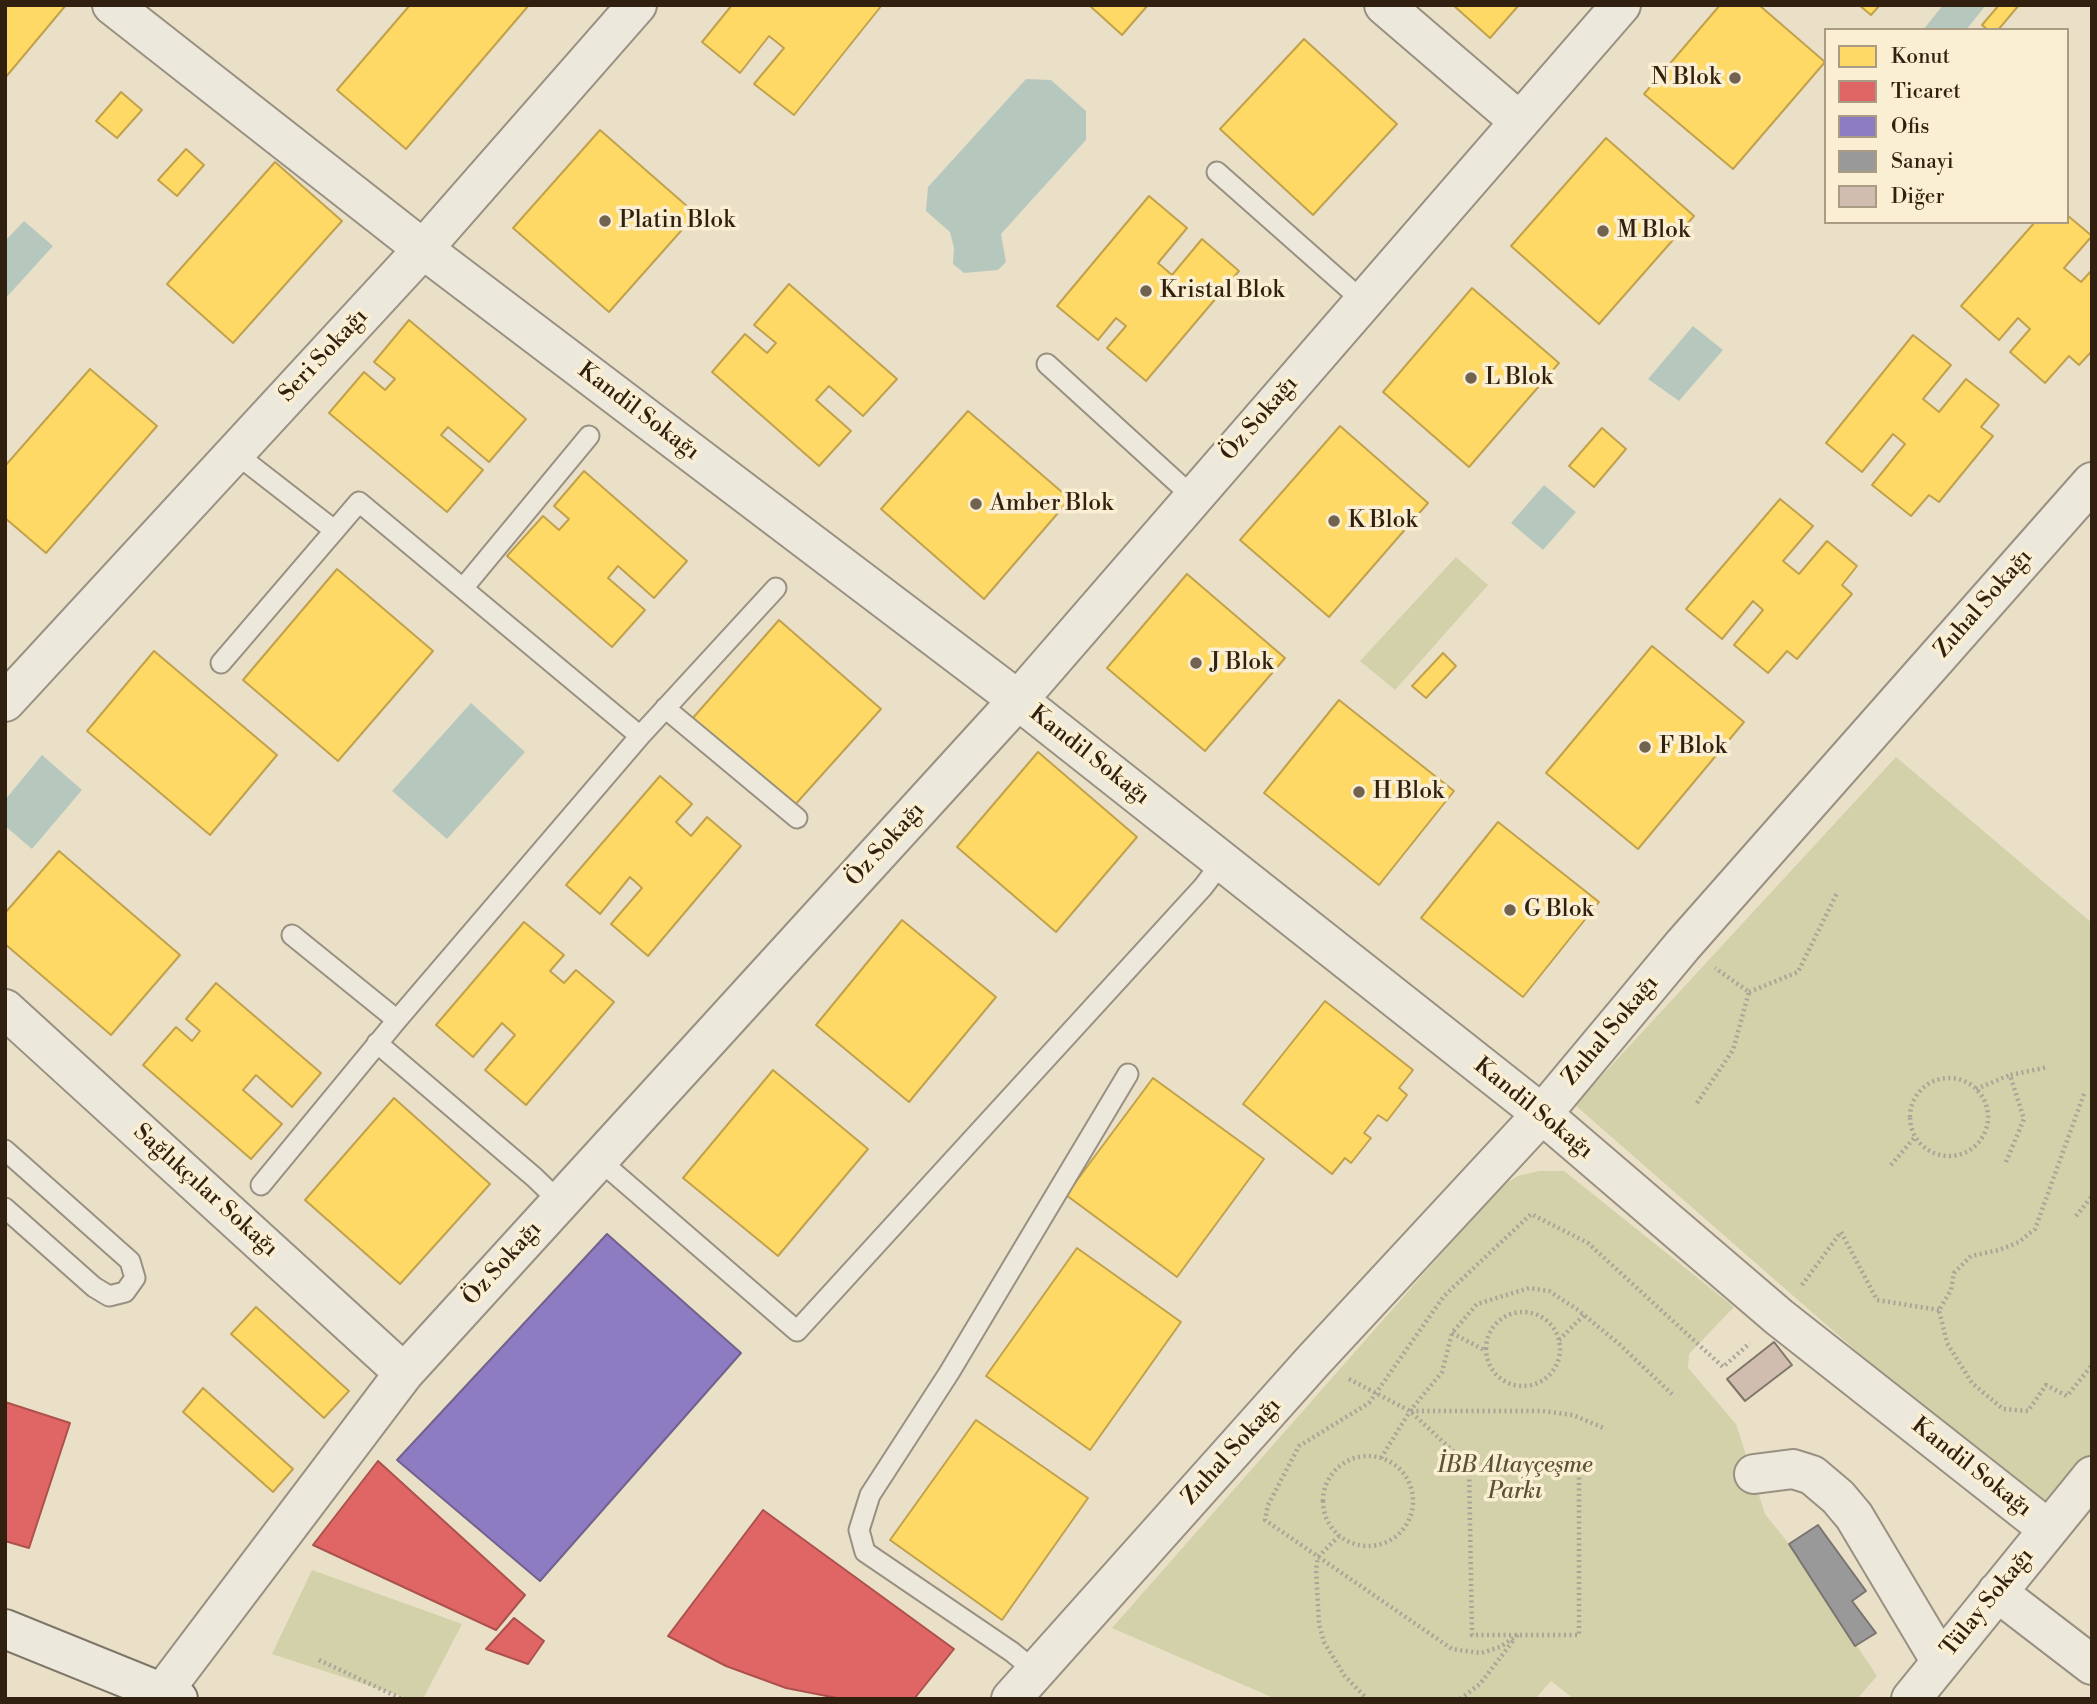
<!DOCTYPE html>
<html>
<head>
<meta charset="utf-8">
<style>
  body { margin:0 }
  #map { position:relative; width:2097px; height:1704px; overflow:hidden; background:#eae0c8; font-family:"Libre Bodoni",serif }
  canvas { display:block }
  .frame { position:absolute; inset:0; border:7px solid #311f0f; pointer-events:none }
  .legend { position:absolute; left:1824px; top:28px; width:245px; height:196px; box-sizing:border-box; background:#faefd2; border:2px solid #aa9c84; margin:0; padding:9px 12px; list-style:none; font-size:21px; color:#311f0f }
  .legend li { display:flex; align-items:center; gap:14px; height:35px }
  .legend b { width:35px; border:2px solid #aa9c84 }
</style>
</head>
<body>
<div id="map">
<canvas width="2097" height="1704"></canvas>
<div class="frame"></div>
<ul class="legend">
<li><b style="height:19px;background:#ffd966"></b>Konut</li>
<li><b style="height:19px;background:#e06666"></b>Ticaret</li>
<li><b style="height:19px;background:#8e7cc3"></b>Ofis</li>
<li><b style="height:19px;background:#999"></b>Sanayi</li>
<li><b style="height:19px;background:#d0bdb0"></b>Diğer</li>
</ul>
</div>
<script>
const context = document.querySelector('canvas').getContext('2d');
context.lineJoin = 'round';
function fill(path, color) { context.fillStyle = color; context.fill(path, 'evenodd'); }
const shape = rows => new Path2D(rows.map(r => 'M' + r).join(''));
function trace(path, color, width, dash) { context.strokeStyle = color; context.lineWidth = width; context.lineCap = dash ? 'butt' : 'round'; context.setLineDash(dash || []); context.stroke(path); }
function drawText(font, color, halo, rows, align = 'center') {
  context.font = font + ' "Libre Bodoni",serif'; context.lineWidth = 7; context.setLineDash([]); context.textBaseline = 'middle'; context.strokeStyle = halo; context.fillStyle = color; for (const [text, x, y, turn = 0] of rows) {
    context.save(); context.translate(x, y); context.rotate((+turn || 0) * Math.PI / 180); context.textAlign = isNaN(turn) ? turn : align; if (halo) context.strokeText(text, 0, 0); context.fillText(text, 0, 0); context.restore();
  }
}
const green = shape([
  [1456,557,1488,585,1395,690,1360,661],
  [1896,757,2092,923,2092,1453,2045,1516,1575,1105],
  [1539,1171,1564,1171,1734,1307,1689,1354,1688,1368,1736,1424,1765,1514,1789,1544,1877,1676,1857,1699,1574,1699,1551,1681,1535,1699,1276,1699,1112,1628,1500,1187,1518,1176],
  [312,1570,462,1624,423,1699,410,1699,272,1654]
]);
const water = shape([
  [1943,5,1986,5,1966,30,1923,30],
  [1026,79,1051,80,1086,111,1086,140,1001,234,1006,262,998,270,964,273,953,264,954,248,950,232,926,211,928,187],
  [24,221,53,246,5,299,5,241],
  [1693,326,1723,350,1679,401,1648,379],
  [1544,485,1576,512,1543,550,1511,523],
  [471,703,525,752,447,839,392,791],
  [42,755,82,790,32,849,5,826,5,800]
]);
const homes = shape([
  [5,5,66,5,5,78,5,5],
  [410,5,529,5,406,149,337,90,410,5],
  [732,5,882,5,794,115,754,84,784,48,769,36,740,73,702,42,732,5],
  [1089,5,1148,5,1122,35,1089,5],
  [1453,5,1519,5,1490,38,1453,5],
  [1720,5,1759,5,1825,62,1733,169,1644,94,1720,5],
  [1859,5,1880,5,1871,15,1859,5],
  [1999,5,2019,5,1998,30,1988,30,1982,25,1999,5],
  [1304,39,1397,124,1313,215,1220,129,1304,39],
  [121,92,142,110,117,138,96,121,121,92],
  [600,130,696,214,609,312,513,228,600,130],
  [1606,138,1694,216,1599,324,1511,246,1606,138],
  [186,149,204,165,177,196,158,180,186,149],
  [275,162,342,221,233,343,167,284,275,162],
  [1149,196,1187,228,1158,263,1172,275,1202,239,1239,271,1146,381,1107,348,1126,326,1116,318,1098,340,1057,306,1149,196],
  [2067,215,2092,236,2064,268,2081,282,2092,270,2092,351,2079,365,2069,356,2045,383,2010,352,2030,329,2018,318,1999,340,1961,306,2035,222,2067,222,2067,215],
  [789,284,897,379,863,416,829,386,816,400,851,431,819,466,712,372,745,334,767,353,776,343,754,325,789,284],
  [1472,288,1559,363,1469,467,1383,392,1472,288],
  [409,320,526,419,489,462,448,427,441,435,483,470,447,512,329,413,364,372,385,390,395,379,374,362,409,320],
  [1913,335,1951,365,1923,399,1939,412,1966,379,1999,405,1981,427,1993,436,1939,502,1929,495,1911,516,1872,485,1905,444,1893,434,1862,472,1826,443,1913,335],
  [90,369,157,426,46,553,5,518,5,466,90,369],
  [968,411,1070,499,984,599,881,509,968,411],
  [1340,426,1428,503,1329,617,1240,540,1340,426],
  [1602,428,1626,449,1594,487,1569,466,1602,428],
  [584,471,687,561,654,598,618,566,608,578,645,610,612,647,507,556,543,516,559,530,569,519,554,506,584,471],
  [1780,499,1813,526,1783,561,1799,574,1827,541,1857,566,1842,585,1852,594,1797,659,1787,651,1768,673,1734,645,1763,610,1753,601,1722,639,1686,609,1780,499],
  [337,569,433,651,338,761,243,680,337,569],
  [1187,574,1285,658,1205,751,1107,668,1187,574],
  [779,620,881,709,793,807,692,719,779,620],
  [1652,646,1744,722,1638,849,1546,773,1652,646],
  [154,651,277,755,210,835,87,731,154,651],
  [1443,653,1456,666,1426,698,1412,686,1443,653],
  [1339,700,1454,791,1379,885,1264,793,1339,700],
  [1038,752,1137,837,1056,932,957,847,1038,752],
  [660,776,692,804,676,822,691,836,707,817,741,846,648,956,611,924,642,888,630,877,600,914,566,885,660,776],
  [1498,822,1599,902,1523,997,1421,918,1498,822],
  [59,851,180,955,111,1035,5,944,5,913,59,851],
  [902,920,996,997,909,1102,816,1025,902,920],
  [524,922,564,955,550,971,564,983,576,970,614,1002,526,1105,485,1070,515,1035,502,1023,473,1057,436,1025,524,922],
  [216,983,321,1073,292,1107,256,1075,243,1090,282,1124,251,1159,143,1065,176,1027,192,1041,200,1031,186,1019,216,983],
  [1325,1001,1413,1070,1399,1088,1407,1095,1387,1121,1378,1115,1364,1133,1371,1138,1351,1163,1345,1158,1332,1174,1243,1104,1325,1001],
  [773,1070,868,1149,778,1256,683,1178,773,1070],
  [1153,1078,1264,1159,1177,1277,1066,1195,1153,1078],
  [394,1098,490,1184,400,1284,305,1200,394,1098],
  [1077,1248,1181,1322,1090,1450,986,1376,1077,1248],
  [256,1307,349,1391,324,1418,231,1334,256,1307],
  [203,1388,293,1469,273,1492,183,1412,203,1388],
  [976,1420,1088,1498,1002,1620,890,1540,976,1420]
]);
const shops = shape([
  [5,1402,70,1423,29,1548,5,1541,5,1402],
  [378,1461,525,1595,496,1630,313,1545,378,1461],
  [763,1510,954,1649,914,1699,842,1699,786,1688,726,1666,668,1636,763,1510],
  [514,1618,544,1641,528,1664,486,1649,514,1618]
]);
const offices = shape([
  [607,1234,741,1353,540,1581,397,1460,607,1234]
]);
const industry = shape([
  [1818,1525,1866,1591,1852,1601,1876,1633,1855,1646,1789,1544,1818,1525]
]);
const building = shape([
  [1774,1342,1792,1365,1745,1401,1727,1379,1774,1342]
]);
const path = shape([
  [1749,992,1798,972,1837,893],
  '1910 1117a39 39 0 1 1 78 0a39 39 0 1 1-78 0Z',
  [1976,1089,2010,1075],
  [2084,1094,2035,1229,2019,1242,1999,1250,1971,1256,1954,1273,1951,1290,1939,1310,1947,1343,1972,1383,2003,1409,2028,1411,2046,1385,2067,1396,2092,1365],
  [1697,1103,1733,1050,1749,992,1715,968],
  [2006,1162,2024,1119,2010,1075,2048,1067],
  [1891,1165,1915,1137],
  [2076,1216,2092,1196],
  [1802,1285,1841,1232,1877,1300,1939,1310],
  '1486 1349a37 37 0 1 1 74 0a37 37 0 1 1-74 0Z',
  [1452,1333,1486,1351],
  [1559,1340,1584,1315],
  [1349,1379,1410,1411,1469,1466],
  [1411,1411,1542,1411,1573,1415,1606,1429],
  '1323 1501a45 45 0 1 1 90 0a45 45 0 1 1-90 0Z',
  [1381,1458,1410,1411,1442,1372,1452,1333,1477,1304,1529,1288,1549,1291,1578,1310,1619,1344,1672,1394],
  [1579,1461,1579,1635,1472,1635,1469,1466,1579,1461],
  [1339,1536,1318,1557,1316,1569,1319,1624,1324,1642,1344,1675,1367,1699],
  [1518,1635,1500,1647,1481,1653,1452,1649,1265,1520,1268,1505,1299,1446,1369,1403,1444,1296,1531,1214,1588,1243,1723,1367,1750,1343],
  [319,1660,402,1699],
  [1460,1699,1480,1684,1513,1641]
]);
const service = shape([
  [1217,172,1364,302],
  [1047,364,1193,497],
  [235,453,334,530],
  [464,587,589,436],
  [221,663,359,502,640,736],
  [665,708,797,818],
  [292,935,397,1020],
  [377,1043,534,1177,560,1202],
  [5,1150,130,1261,135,1278,125,1292,109,1296,94,1287,5,1208],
  [598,1159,797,1331,1203,887,1222,862],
  [261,1185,397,1020,640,736,776,588],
  [1035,1671,1012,1652,865,1552,859,1530,870,1495,949,1373,1128,1074]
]);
const minor = shape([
  [112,5,423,249,1018,700,1542,1114,1779,1317,2048,1529],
  [1384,5,1519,121],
  [5,702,423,249,637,5],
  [5,1009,404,1373],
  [1754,1474,1793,1469,1812,1475,1838,1497,1854,1516,1941,1662],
  [1997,1592,2092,1665],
  [162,1693,404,1373,1018,700,1621,5],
  [1011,1699,1313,1361,1542,1114,1683,945,2092,482],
  [1911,1699,2092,1476]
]);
const secondary = shape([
  [5,1629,178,1699]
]);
const markers = [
  [1735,78,7,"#726350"],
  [605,221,7,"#726350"],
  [1603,231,7,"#726350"],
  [1146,291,7,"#726350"],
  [1471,378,7,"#726350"],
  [976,504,7,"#726350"],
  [1334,521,7,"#726350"],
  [1196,663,7,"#726350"],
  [1645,747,7,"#726350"],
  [1359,792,7,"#726350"],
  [1510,910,7,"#726350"]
];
const poiNames = [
  ["N Blok",1721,78,"right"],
  ["Platin Blok",619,221],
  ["M Blok",1617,231],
  ["Kristal Blok",1160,291],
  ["L Blok",1485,378],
  ["Amber Blok",990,504],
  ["K Blok",1348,521],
  ["J Blok",1210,663],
  ["F Blok",1659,747],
  ["H Blok",1373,792],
  ["G Blok",1524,910]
];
const streetNames = [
  ["Seri Sokağı",324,356,-47],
  ["Kandil Sokağı",638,412,37],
  ["Öz Sokağı",1260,419,-49],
  ["Zuhal Sokağı",1984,604,-49],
  ["Kandil Sokağı",1089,756,38],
  ["Öz Sokağı",886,845,-48],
  ["Zuhal Sokağı",1611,1031,-50],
  ["Kandil Sokağı",1533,1109,39],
  ["Sağlıkçılar Sokağı",205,1191,42],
  ["Öz Sokağı",503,1264,-48],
  ["Zuhal Sokağı",1232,1452,-48],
  ["Kandil Sokağı",1971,1468,38],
  ["Tülay Sokağı",1988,1603,-51]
];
const parkNames = [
  ["İBB Altayçeşme",1515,1466],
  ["Parkı",1515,1492]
];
fill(green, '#d2d1a9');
fill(water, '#b6c8bd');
fill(homes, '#ffd966');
trace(homes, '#c1a14c', 2);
fill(shops, '#e06666');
trace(shops, '#ac514c', 2);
fill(offices, '#8e7cc3');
trace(offices, '#72608d', 2);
fill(industry, '#999');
trace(industry, '#7a7470', 2);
fill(building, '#d0bdb0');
trace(building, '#7e7668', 2);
trace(service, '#999081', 23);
trace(minor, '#999081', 42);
trace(secondary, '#7e7668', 42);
trace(path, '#a9a498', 4.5, [2, 3.5]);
trace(service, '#ede8dc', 19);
trace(minor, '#ede8dc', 38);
trace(secondary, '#ede8dc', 38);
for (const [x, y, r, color] of markers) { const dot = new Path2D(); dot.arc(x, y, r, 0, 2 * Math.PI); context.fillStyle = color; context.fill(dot); trace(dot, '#faefd2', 2.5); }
drawText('23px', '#311f0f', '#faefd2', poiNames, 'left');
drawText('23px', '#311f0f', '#faefd2', streetNames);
drawText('italic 23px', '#5c5135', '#faefd2', parkNames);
</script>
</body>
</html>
